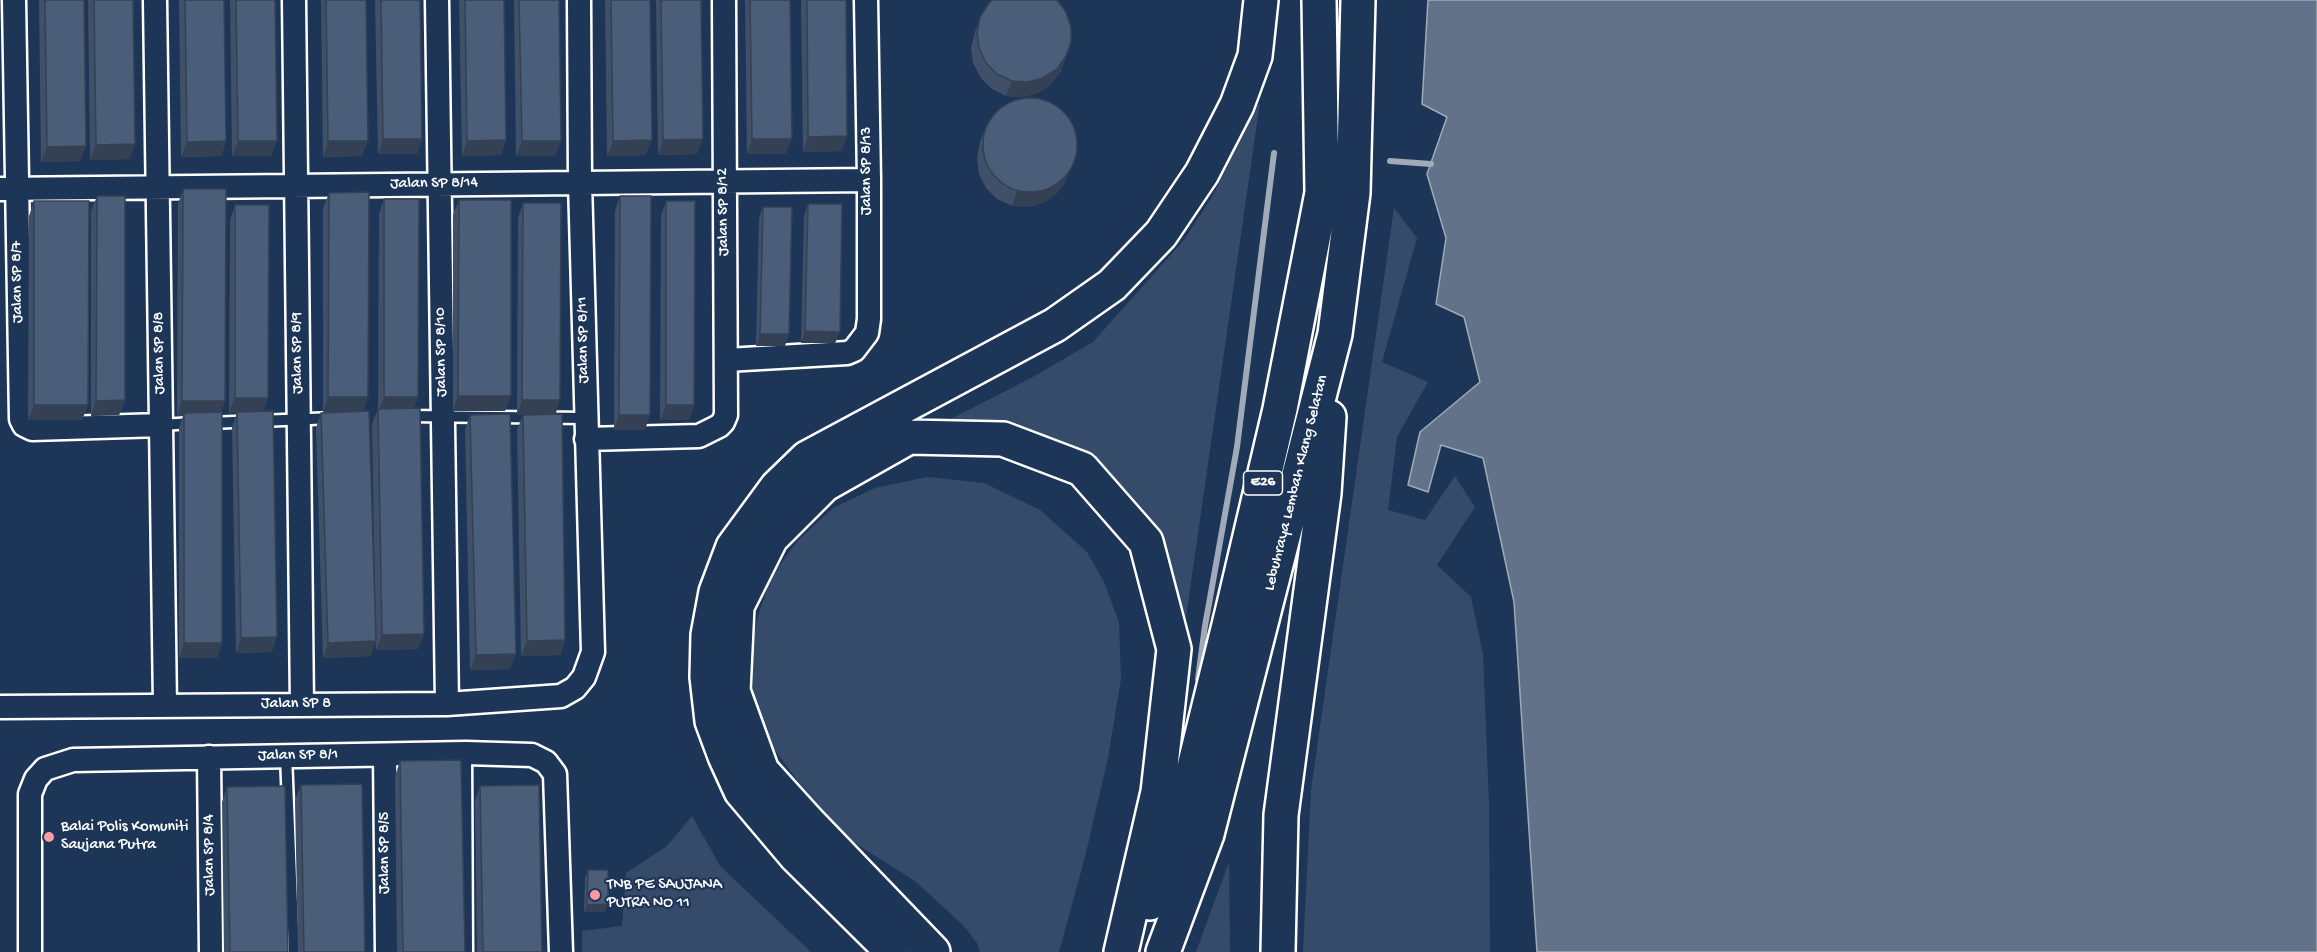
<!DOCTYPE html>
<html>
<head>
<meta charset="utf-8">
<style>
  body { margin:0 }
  canvas { display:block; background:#1d3557 }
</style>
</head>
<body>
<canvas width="2317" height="952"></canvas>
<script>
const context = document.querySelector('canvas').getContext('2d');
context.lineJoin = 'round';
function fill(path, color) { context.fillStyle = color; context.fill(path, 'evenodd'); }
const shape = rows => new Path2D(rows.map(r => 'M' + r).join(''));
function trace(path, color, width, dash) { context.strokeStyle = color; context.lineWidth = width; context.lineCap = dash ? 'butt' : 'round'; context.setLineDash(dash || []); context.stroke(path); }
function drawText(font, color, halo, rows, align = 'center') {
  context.font = font + ' "Gochi Hand",sans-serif'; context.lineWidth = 4.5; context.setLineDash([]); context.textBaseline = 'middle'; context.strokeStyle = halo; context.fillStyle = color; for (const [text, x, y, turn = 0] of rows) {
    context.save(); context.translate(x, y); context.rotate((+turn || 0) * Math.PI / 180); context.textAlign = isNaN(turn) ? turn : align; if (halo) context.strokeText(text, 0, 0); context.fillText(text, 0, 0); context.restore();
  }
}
const green = shape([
  [1260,102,1184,631,1087,461,945,422,1031,378,1093,342,1184,240,1212,197],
  [1394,208,1417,238,1382,362,1428,382,1397,437,1388,510,1425,520,1455,476,1475,507,1437,565,1471,597,1483,654,1489,804,1490,952,1303,952,1311,790],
  [927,477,984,483,1040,510,1087,552,1104,582,1119,622,1121,679,1108,758,1085,857,1059,952,980,952,977,943,964,926,915,881,850,840,797,780,766,738,753,698,750,662,757,620,770,579,798,540,833,508,875,488],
  [692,816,720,866,811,952,582,952,582,931,622,926,626,873,667,846],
  [1229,862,1230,952,1196,952]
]);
const water = shape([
  [1428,0,2317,0,2317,952,1537,952,1514,602,1483,458,1441,445,1428,492,1408,485,1420,432,1480,382,1464,317,1436,304,1446,238,1427,174,1447,117,1422,104,1428,0]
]);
const stream = shape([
  [1390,161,1431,164],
  [1198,679,1205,626,1237,447,1274,153]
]);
const service = shape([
  [407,416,586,418],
  [209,423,334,418],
  [161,425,193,423],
  [466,753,467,952],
  [286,756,294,952]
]);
const minor = shape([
  [14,0,21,419,24,425,32,429,161,425],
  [155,0,165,706],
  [294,0,302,705],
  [437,0,447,704],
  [0,189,869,180],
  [727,360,847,353,854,350,867,333,869,319,869,180,866,0],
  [586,439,699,436,719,426,723,422,726,415,724,0],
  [0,707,447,704,561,696,575,688,584,677,593,652,580,182,579,0],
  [385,755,387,952],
  [209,757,211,952],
  [30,952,30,794,36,779,45,769,73,760,466,753,532,755,546,762,555,774,561,952]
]);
const motorway = shape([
  [1150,903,1180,824,1232,613,1280,409,1322,193,1319,0],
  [893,952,796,856,741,791,725,756,712,721,707,677,708,635,716,592,733,547,777,487,807,458,1055,325,1112,285,1161,234,1202,173,1237,105,1255,56,1261,0],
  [933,952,810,824,762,771,733,691,737,606,771,538,824,485,909,437,1003,439,1082,469,1146,542,1174,649,1158,792,1121,952],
  [1163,952,1207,834,1335,334,1353,193,1358,0],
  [1278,952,1281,815,1324,493,1329,417]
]);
const wall = shape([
  [39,0,84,0,80,161,41,162],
  [88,0,133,0,130,159,90,160],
  [179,0,224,0,226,141,221,156,181,157],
  [230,0,275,0,277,141,271,156,232,156],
  [321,0,366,0,362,156,323,157],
  [375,0,420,0,422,139,417,154,378,154],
  [459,0,504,0,501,155,462,156],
  [514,0,559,0,561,141,555,156,516,156],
  [605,0,650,0,646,155,607,156],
  [656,0,701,0,697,154,658,155],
  [745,0,790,0,786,154,747,154],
  [801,0,846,0,842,151,803,152],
  [980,17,1061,71,1051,84,1038,93,1022,97,1006,96,992,89,981,78,973,63,971,48,975,32],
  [986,127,1066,181,1056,194,1043,203,1028,207,1012,206,997,199,986,188,979,174,977,158,980,142],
  [183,189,221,412,222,643,217,658,179,658,179,428,183,416,177,416,178,204],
  [329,193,363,411,371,656,323,658,316,428,321,413,355,412,323,412,323,208],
  [97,196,125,400,119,415,91,416,91,211],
  [620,196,645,430,614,430,615,211],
  [384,199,414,408,424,634,418,649,376,650,372,424,378,409,379,214],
  [459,200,505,411,453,411,453,215],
  [34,201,88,405,82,420,28,420,29,216],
  [666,201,694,405,689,420,660,420,661,216],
  [523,203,555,414,565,640,560,655,521,656,517,430,523,415,517,415,518,218],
  [808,204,840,332,835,343,801,343,804,216],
  [235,205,263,412,272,652,236,653,232,427,237,413,229,413,230,220],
  [763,207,785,346,756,346,759,218],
  [470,415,510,669,470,670,465,430],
  [400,761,465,952,397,952,395,776],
  [301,785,365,952,298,952,295,800],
  [480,786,542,952,477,952,475,801],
  [227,787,288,952,224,952,222,802],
  [588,870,605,912,584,912,585,878]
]);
const shadedWall = shape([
  [1066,56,1061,71,1051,84,1038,93,1022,97,1006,96,1012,81],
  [847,136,842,151,803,152,808,137],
  [383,139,422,139,417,154,378,154],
  [703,139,697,154,658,155,663,140],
  [752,139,792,139,786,154,747,154],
  [506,140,501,155,462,156,467,141],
  [652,140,646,155,607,156,613,141],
  [226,141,221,156,181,157,187,142],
  [238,141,277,141,271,156,232,156],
  [328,141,368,141,362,156,323,157],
  [522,141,561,141,555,156,516,156],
  [135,144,130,159,90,160,96,145],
  [86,146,80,161,41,162,47,147],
  [1072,166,1066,181,1056,194,1043,203,1028,207,1012,206,1017,191],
  [805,331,840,332,835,343,801,343],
  [760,334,789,334,785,346,756,346],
  [458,396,511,396,505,411,453,411],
  [328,397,368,397,363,412,323,412],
  [384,397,418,397,413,412,378,412],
  [235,398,268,398,263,413,229,413],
  [125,400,119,415,91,416,96,401],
  [522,400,560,400,555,416,517,415],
  [182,401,225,401,220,416,184,413,183,416,177,416],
  [34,405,88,405,82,420,28,420],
  [666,405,694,405,689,420,660,420],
  [619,415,650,415,645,430,614,430],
  [424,634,418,649,376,650,382,635],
  [277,637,272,652,236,653,241,638],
  [565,640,560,655,521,656,527,641],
  [376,641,371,656,323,658,328,643],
  [184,643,222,643,217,658,179,658],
  [516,654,510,669,470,670,476,655],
  [608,904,605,912,584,912,587,905]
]);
const building = shape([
  [45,0,84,0,86,146,47,147,45,0],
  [94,0,133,0,135,144,96,145,94,0],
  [185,0,224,0,226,141,187,142,185,0],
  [236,0,275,0,277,141,238,141,236,0],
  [326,0,366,0,368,141,328,141,326,0],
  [381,0,420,0,422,139,383,139,381,0],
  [465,0,504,0,506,140,467,141,465,0],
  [519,0,559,0,561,141,522,141,519,0],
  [611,0,650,0,652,140,613,141,611,0],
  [661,0,701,0,703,139,663,140,661,0],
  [750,0,790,0,792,139,752,139,750,0],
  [807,0,846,0,847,136,808,137,807,0],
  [992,0,1057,0,1066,12,1071,27,1071,42,1066,56,1057,69,1043,78,1028,82,1012,81,997,74,986,63,979,48,977,33,980,17,989,3,992,0],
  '983 145a47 47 0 1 1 94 0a47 47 0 1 1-94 0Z',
  [183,189,226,189,225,401,182,401,183,189],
  [369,192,368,397,328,397,329,193,369,192],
  [97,196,125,196,125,400,96,401,97,196],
  [620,196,651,196,650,415,619,415,620,196],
  [384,199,419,199,418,397,384,397,384,199],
  [459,200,511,200,511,396,458,396,459,200],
  [34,201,89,201,88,405,34,405,34,201],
  [666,201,695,201,694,405,666,405,666,201],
  [523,203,561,203,560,400,522,400,523,203],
  [808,204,842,204,840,332,805,331,808,204],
  [235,205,269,205,268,398,235,398,235,205],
  [763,207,792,207,789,334,760,334,763,207],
  [420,408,424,634,382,635,378,409,420,408],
  [273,411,277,637,241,638,237,412,273,411],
  [369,411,376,641,328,643,321,413,369,411],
  [222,412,222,643,184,643,184,413,222,412],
  [510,414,516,654,476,655,470,415,510,414],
  [562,414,565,640,527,641,523,415,562,414],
  [461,760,465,952,403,952,400,761,461,760],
  [362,784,365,952,304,952,301,785,362,784],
  [539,785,542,952,483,952,480,786,539,785],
  [285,786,288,952,230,952,227,787,285,786],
  [588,870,608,870,608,904,587,905,588,870]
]);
const markers = [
  [49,837,6,"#ff9aa2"],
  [595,895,6,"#ff9aa2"]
];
const shields = [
  [1263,483,39]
];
const shieldNames = [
  ["E26",1263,483]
];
const streetNames = [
  ["Jalan SP 8/13",868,171,-90],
  ["Jalan SP 8/14",434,184,-1],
  ["Jalan SP 8/12",724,212,-91],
  ["Jalan SP 8/7",18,282,-91],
  ["Jalan SP 8/11",584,340,-91],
  ["Jalan SP 8/10",442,352,-91],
  ["Jalan SP 8/8",160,353,-91],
  ["Jalan SP 8/9",298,353,-91],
  ["Lebuhraya Lembah Klang Selatan",1297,483,-76],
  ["Jalan SP 8",296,705],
  ["Jalan SP 8/1",298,756,-1],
  ["Jalan SP 8/5",386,853,-90],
  ["Jalan SP 8/4",210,855,-91]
];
const poiNames = [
  ["Balai Polis Komuniti",61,828],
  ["Saujana Putra",61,846],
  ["TNB PE SAUJANA",607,886],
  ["PUTRA NO 11",607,904]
];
fill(green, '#364b69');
fill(water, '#617289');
trace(water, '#a0aab8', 1.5);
trace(stream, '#a0aab8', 6);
trace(service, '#fff', 15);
trace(minor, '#fff', 27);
trace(motorway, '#fff', 38);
trace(service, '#1d3557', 10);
trace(minor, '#1d3557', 22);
trace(motorway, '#1d3557', 33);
fill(wall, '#405068');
fill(shadedWall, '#344155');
fill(building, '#4a5d79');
trace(building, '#344155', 1.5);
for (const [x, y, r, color] of markers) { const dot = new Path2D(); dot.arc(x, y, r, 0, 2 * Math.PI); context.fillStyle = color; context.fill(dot); trace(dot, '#1d3557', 2); }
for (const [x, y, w] of shields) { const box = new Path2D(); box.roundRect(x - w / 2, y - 12, w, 24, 4.5); context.fillStyle = '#1d3557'; context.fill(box); trace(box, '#fff', 1.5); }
drawText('bold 15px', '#fff', null, shieldNames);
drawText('16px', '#fff', '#1d3557', streetNames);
drawText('16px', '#fff', '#1d3557', poiNames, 'left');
</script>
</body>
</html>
